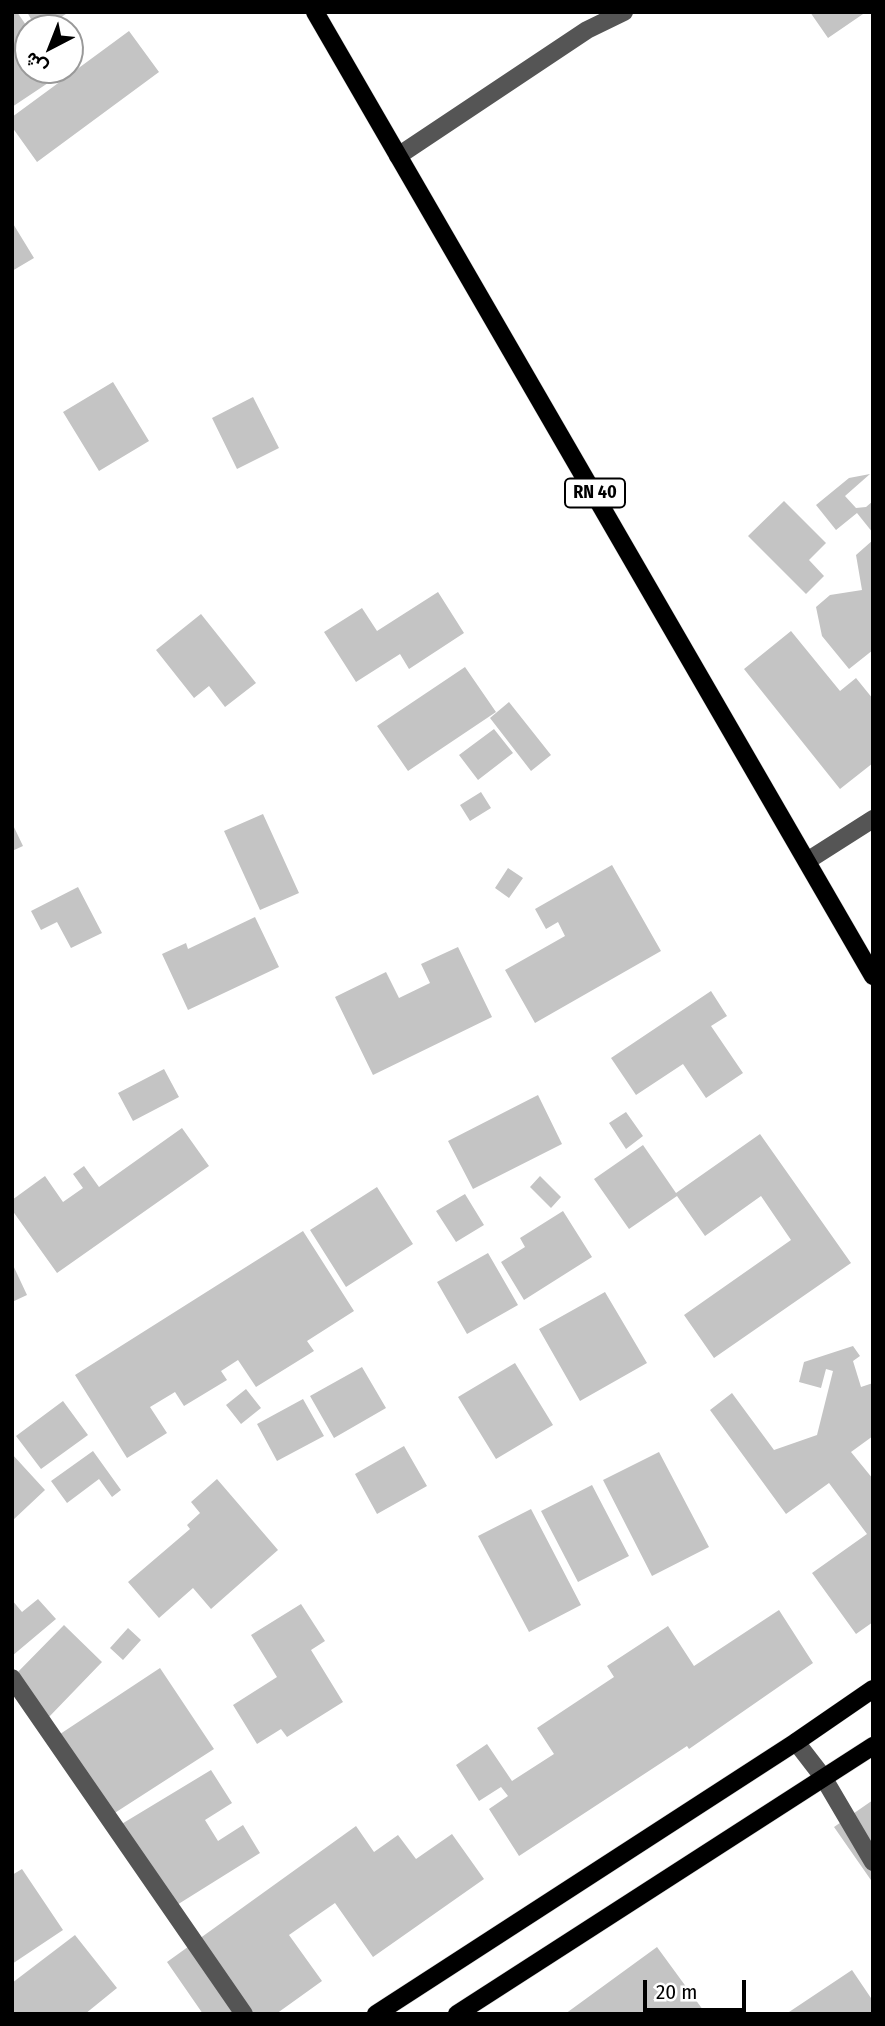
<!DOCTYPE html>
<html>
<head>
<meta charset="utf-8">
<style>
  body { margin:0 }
  #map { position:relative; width:885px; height:2026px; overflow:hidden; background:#fff; font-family:"Fira Sans Condensed",Vazirmatn,sans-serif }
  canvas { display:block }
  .frame { position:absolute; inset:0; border:14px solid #000; pointer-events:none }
  .north { position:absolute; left:14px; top:14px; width:70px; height:70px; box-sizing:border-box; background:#fff; border:2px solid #999; border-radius:50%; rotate:222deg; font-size:19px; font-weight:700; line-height:28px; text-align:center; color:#000 }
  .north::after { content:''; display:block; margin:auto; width:24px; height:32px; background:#000; clip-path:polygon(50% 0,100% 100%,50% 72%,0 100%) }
  .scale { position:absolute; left:643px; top:1980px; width:103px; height:32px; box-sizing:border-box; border:4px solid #000; border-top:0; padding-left:9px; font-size:21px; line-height:24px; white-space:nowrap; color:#000; -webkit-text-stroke:5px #fff; paint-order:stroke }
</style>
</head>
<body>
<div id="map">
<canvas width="885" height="2026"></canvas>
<div class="frame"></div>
<div class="north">ش</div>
<div class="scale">20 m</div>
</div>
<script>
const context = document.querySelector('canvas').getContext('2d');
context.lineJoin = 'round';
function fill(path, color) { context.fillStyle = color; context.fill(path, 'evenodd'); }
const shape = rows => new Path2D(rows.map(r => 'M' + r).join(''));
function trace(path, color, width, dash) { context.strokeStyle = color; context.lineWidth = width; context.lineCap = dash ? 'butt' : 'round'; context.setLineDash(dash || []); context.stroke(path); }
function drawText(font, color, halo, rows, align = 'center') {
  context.font = font + ' "Fira Sans Condensed",sans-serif'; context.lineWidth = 6; context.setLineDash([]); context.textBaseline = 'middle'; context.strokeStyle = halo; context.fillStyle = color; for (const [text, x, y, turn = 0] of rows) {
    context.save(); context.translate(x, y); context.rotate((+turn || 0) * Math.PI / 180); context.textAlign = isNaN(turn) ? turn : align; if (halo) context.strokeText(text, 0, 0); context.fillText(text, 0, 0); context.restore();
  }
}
const building = shape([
  [12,12,17,12,28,28,28,70,56,70,60,75,12,107],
  [27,12,69,12,44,28,36,28],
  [810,12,866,12,828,38],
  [129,31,159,72,37,162,12,127,12,117],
  [12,222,34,258,12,271],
  [113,382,149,441,99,471,63,412],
  [253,397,279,448,237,469,212,418],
  [870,474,845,496,856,508,866,507,873,501,873,533,857,513,836,530,816,505,849,478],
  [784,501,826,543,809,560,824,576,806,594,748,536],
  [873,540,873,650,849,669,822,636,816,607,830,595,862,590,856,555],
  [438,592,464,633,409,669,400,654,356,682,324,632,362,608,377,631],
  [201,614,256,683,225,707,209,686,194,698,156,650],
  [791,631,840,691,856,678,873,699,873,763,840,789,744,669],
  [465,667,496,712,408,771,377,726],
  [509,702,551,755,531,771,490,718],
  [494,729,513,753,478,780,459,755],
  [481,792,491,808,470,821,460,805],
  [263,814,299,893,260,910,224,831],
  [12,823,23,846,12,851],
  [612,865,661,951,535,1023,505,970,565,936,558,922,546,929,535,909],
  [508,868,523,878,509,898,495,888],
  [78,887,102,933,71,948,57,922,41,930,31,911],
  [255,917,279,967,188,1010,162,954,186,943,188,949],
  [458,947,492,1017,373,1075,335,997,386,972,399,998,430,983,421,964],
  [711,991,727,1016,711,1026,743,1073,706,1098,683,1064,636,1095,611,1058],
  [164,1069,179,1097,133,1121,118,1093],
  [538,1095,562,1144,473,1189,448,1141],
  [626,1112,643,1136,626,1149,609,1123],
  [182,1128,209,1166,57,1273,12,1210,12,1200,45,1176,63,1202,83,1188,73,1174,84,1166,99,1187],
  [760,1134,851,1263,714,1358,684,1315,791,1240,761,1196,705,1236,677,1196,629,1229,594,1179,643,1145,676,1193],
  [540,1176,561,1197,551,1208,530,1187],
  [377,1187,413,1244,346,1287,310,1230],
  [465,1194,484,1225,456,1242,436,1211],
  [563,1211,592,1257,524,1300,501,1262,525,1247,520,1238],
  [303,1231,354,1311,307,1341,314,1351,256,1387,238,1360,221,1371,227,1380,184,1406,175,1392,150,1407,167,1433,127,1458,75,1375],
  [488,1253,518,1305,467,1334,437,1282],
  [12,1263,27,1295,12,1302],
  [605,1292,647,1363,580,1401,539,1329],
  [853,1346,860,1356,853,1361,861,1387,873,1383,873,1436,851,1452,873,1479,873,1622,856,1634,812,1573,867,1534,829,1483,786,1514,710,1410,732,1393,774,1450,817,1435,833,1371,826,1369,821,1388,799,1382,804,1362],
  [515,1363,553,1425,496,1459,458,1397],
  [362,1367,386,1408,334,1438,310,1396],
  [246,1389,261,1408,241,1424,226,1405],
  [303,1399,324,1436,277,1461,257,1424],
  [63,1401,88,1435,41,1469,16,1436],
  [404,1446,427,1486,377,1514,355,1474],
  [93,1451,121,1490,112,1497,99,1479,67,1503,51,1481],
  [659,1452,709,1547,652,1576,603,1480],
  [12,1454,45,1490,12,1521],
  [217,1479,278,1550,211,1609,193,1588,159,1618,128,1582,190,1529,187,1525,200,1513,191,1502],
  [592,1485,629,1556,578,1582,541,1511],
  [531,1509,581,1605,529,1632,478,1536],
  [38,1599,56,1619,12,1656,12,1600,22,1612],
  [301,1604,325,1641,311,1650,343,1702,287,1737,281,1729,257,1744,233,1705,277,1677,251,1635],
  [779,1610,813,1663,689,1749,687,1746,519,1856,489,1809,508,1796,501,1787,479,1801,456,1765,487,1744,512,1781,554,1754,537,1728,614,1677,607,1666,668,1626,694,1666],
  [64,1625,102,1662,48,1718,12,1678],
  [128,1628,141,1640,123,1660,110,1648],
  [160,1668,214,1749,110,1816,51,1740],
  [211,1770,232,1803,205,1820,218,1841,243,1825,260,1853,172,1908,120,1825],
  [873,1800,873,1883,834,1827],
  [356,1826,374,1852,398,1835,416,1859,452,1834,484,1879,373,1957,335,1903,289,1935,322,1981,276,2014,203,2014,167,1962],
  [22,1869,63,1930,12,1964,12,1875],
  [75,1935,117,1988,85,2014,12,2014,12,1983],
  [657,1947,706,2014,565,2014],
  [852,1970,873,2001,873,2014,786,2014]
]);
const minor = shape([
  [398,156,587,30,624,12],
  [807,861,873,819],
  [12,1678,244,2014],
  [796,1742,823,1777,873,1862]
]);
const major = shape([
  [315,12,873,976],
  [376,2014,796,1742,873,1689],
  [457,2014,873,1746]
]);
const shields = [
  [595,493,60]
];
const shieldNames = [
  ["RN 40",595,493]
];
fill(building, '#c4c4c4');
trace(major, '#dbdbdb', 19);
trace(minor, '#555', 18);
trace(major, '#000', 18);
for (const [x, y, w] of shields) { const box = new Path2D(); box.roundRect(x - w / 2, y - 14.5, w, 29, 5); context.fillStyle = '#fff'; context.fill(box); trace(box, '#000', 2); }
drawText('bold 18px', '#000', null, shieldNames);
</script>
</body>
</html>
